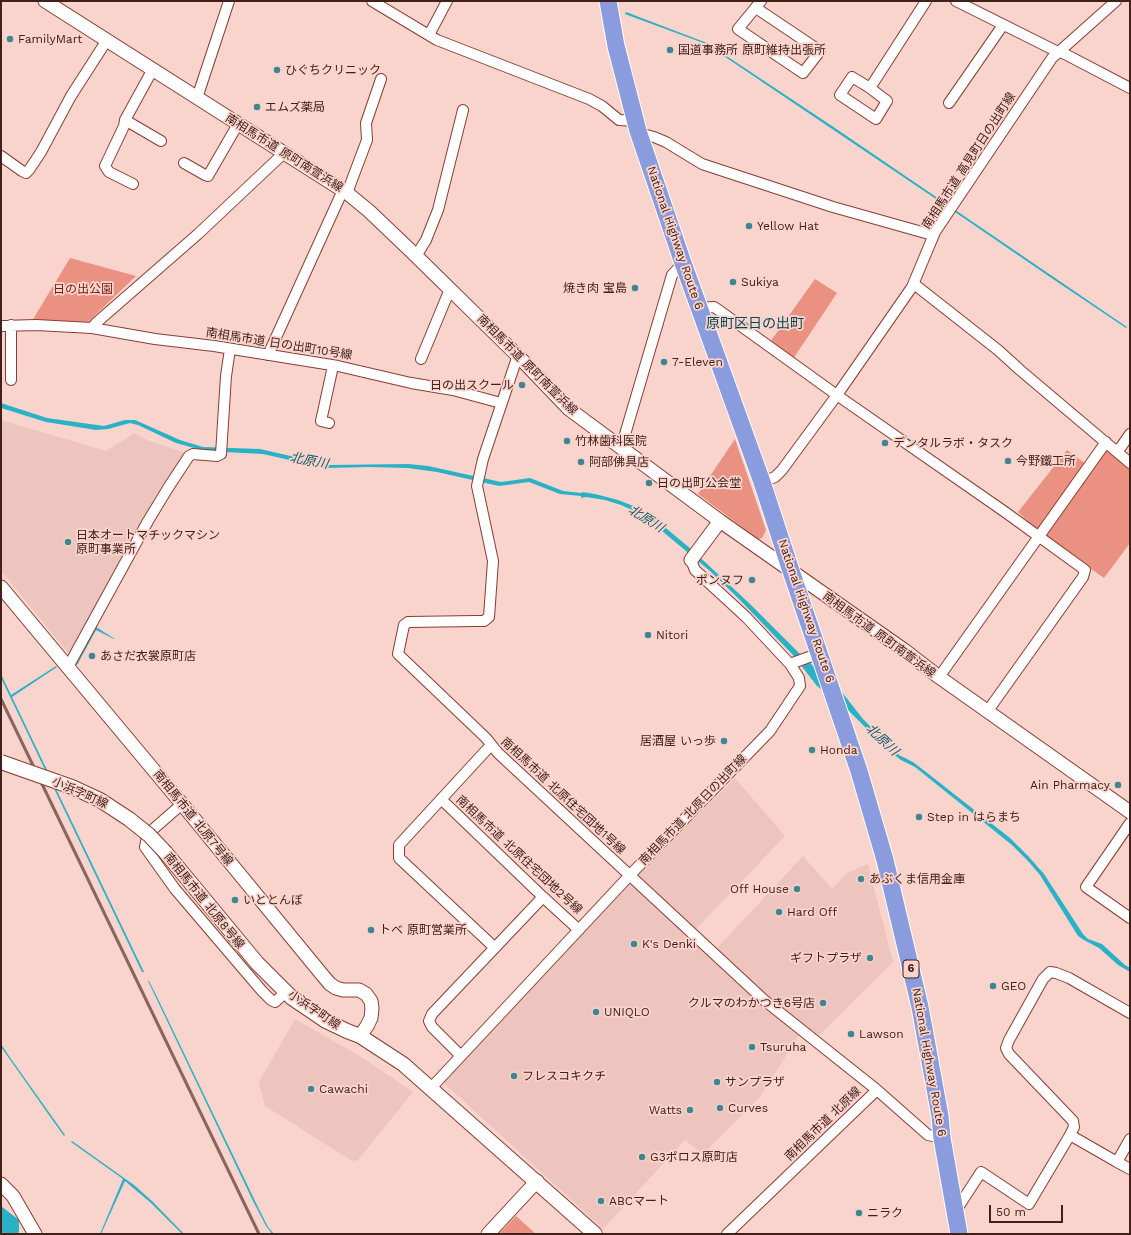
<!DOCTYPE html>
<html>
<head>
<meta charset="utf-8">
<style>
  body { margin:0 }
  #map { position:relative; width:1131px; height:1235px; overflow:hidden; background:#f9d4cd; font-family:"Work Sans",sans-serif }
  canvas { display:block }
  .frame { position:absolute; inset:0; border:2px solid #42201a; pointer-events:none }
  .scale { position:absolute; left:989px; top:1205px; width:74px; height:18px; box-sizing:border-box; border:2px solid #42201a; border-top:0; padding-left:5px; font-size:12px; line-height:14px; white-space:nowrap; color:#42201a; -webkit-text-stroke:3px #f9d4cd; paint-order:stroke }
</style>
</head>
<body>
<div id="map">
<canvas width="1131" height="1235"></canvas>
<div class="frame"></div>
<div class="scale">50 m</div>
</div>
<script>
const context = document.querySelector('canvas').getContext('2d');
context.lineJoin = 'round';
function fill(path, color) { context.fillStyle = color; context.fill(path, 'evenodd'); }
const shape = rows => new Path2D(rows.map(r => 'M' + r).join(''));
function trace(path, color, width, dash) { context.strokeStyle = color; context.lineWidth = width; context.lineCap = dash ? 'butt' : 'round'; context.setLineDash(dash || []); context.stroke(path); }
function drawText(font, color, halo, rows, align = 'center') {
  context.font = font + ' "Work Sans","Noto Sans JP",sans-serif'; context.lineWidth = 3.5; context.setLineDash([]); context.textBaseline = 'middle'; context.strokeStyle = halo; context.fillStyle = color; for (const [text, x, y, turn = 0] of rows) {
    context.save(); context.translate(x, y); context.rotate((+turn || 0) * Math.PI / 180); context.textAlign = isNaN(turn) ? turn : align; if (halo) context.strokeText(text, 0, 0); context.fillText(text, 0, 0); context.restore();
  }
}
const built = shape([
  [1,420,106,451,134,433,147,440,185,453,156,495,70,655,1,571],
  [735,778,785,836,696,929,717,948,803,856,832,889,847,873,868,864,893,962,819,1035,806,1027,799,1035,760,1097,703,1154,685,1140,603,1229,443,1082,641,872],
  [295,1019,358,1055,413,1092,358,1160,352,1161,265,1106,259,1082]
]);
const green = shape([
  [70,258,136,276,87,323,32,321],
  [815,279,837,293,793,359,770,342],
  [735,439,766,530,762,538,758,539,698,494],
  [1105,449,1130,469,1130,543,1104,578,1043,535],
  [1067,450,1086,464,1037,530,1018,512],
  [516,1216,536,1234,499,1234]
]);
const water = shape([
  [626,12,707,43,832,126,1127,327,1126,328,1050,277,933,197,706,44,625,14],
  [1,403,47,418,104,426,125,420,135,420,180,440,203,447,260,449,330,465,408,464,428,466,501,482,530,478,563,491,582,493,582,492,595,494,618,500,636,507,655,519,691,549,750,604,800,654,841,691,863,719,899,755,913,762,926,772,1010,838,1029,857,1044,874,1083,934,1088,939,1102,944,1125,965,1130,968,1130,972,1118,965,1099,948,1084,940,1078,936,1040,875,1028,861,1012,845,915,767,901,760,889,751,847,709,817,686,793,655,738,598,710,571,662,531,643,516,632,510,621,505,605,500,586,497,581,498,581,496,560,494,529,482,499,486,437,472,408,468,369,467,325,468,263,454,205,451,176,443,138,425,130,423,108,429,96,430,46,422,1,408],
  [96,627,115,639,114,639,96,630,77,665,75,664],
  [56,666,57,667,12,697,144,972,142,972,1,678,1,674,11,695],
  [148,981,149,981,159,1001,256,1203,268,1227,274,1234,272,1234,266,1226,252,1199],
  [1,1044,9,1056,65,1135,64,1136,51,1118,11,1061,1,1047],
  [72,1141,134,1185,153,1202,184,1234,182,1234,151,1203,125,1181,101,1234,100,1234,123,1179,71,1142],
  [1,1206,19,1220,19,1231,18,1234,1,1234]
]);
const minor = shape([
  [372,1,437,40,589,99,602,106,619,120,636,121],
  [956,1,1058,52,1063,53,1130,88],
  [756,8,820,51,803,73,738,29,761,1],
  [429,35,447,1],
  [852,77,870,88,887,101,876,119,840,95,852,77],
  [870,88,926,1],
  [197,98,229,1],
  [949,103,1003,25],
  [125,120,161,141],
  [639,133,654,137,666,142,702,164,833,207,929,234,933,237],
  [1,156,22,171,26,173,29,170,41,152,71,96,107,40],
  [184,163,205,175,208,176,238,124],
  [133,184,109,172,105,166,124,126,125,120,153,69],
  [347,193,367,140,366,123,381,79],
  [416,256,426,240,438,210,463,110],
  [914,284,998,350,1020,370,1130,463],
  [699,308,714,307,720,311,841,398,1005,512,1085,570,1083,577,987,712],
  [11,325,11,380],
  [1,326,36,325,92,328,155,339,214,346,338,366,411,383,453,390,501,403],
  [92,328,96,323,198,234,284,153],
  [268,355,343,190],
  [518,355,483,459,477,486,493,561,489,617,484,621,476,621,408,622,404,625,398,654,486,738,498,753,764,1000,877,1090],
  [421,359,450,289],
  [329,423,321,421,333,366],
  [621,448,672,275,683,263],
  [1116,451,1121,447,1130,434],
  [762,482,775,477,782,470,837,395,912,287,935,232,1052,58,1116,1],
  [790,664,820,653],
  [68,667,148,521,168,488,189,456,193,454,217,456,221,454,226,376,230,349],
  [939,677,1106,442],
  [491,745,399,845,399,858,494,947],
  [441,799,543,897,579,930],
  [182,804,150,832,147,837,145,847,175,889,262,991,271,1000,275,1002,286,992],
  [1130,823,1086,887,1130,918],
  [461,1056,432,1027,429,1021,432,1014,543,897],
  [431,1088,630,875,770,731,800,686,799,678,790,664,746,617,695,570,691,560],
  [1070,1135,1074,1127,1073,1121,1009,1054,1006,1048,1009,1040,1043,979,1050,972,1056,973,1069,978,1130,1013],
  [1117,1162,1130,1169],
  [955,1212,981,1172,1029,1204,1070,1135,1117,1162,1130,1139],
  [727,1234,877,1090,928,1135,942,1138]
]);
const tertiary = shape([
  [45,1,347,193,369,211,412,252,520,358,569,409,720,521,904,650,939,677,1130,812],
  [691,560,720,521],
  [1,587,182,804,324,977,330,984,336,988,343,990,359,990,366,994,371,1001,372,1008,371,1018,367,1026,360,1036],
  [1,1184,13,1196,35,1234],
  [488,1234,537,1181]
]);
const secondary = shape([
  [166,853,257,963,292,998,326,1021,347,1031,360,1036,403,1064,595,1234]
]);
const trunk = shape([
  [608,1,616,46,638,131,683,263,762,482,791,571,859,771,885,860,920,1007,940,1116,942,1138,959,1234]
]);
const rail = shape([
  [1,699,259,1234]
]);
const secondaryBridge = shape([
  [1,762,72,787,100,800,129,819,149,835,166,853]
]);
const markers = [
  [10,39,4,"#408692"],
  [670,50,4,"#408692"],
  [277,70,4,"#408692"],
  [257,107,4,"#408692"],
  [749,226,4,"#408692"],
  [733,282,4,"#408692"],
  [635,288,4,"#408692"],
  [664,362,4,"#408692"],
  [522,385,4,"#408692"],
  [567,441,4,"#408692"],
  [885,443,4,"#408692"],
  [1008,461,4,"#408692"],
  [581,462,4,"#408692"],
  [649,483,4,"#408692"],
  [68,542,4,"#408692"],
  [752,580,4,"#408692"],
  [648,635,4,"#408692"],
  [92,656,4,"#408692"],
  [724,741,4,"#408692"],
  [812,750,4,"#408692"],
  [1118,785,4,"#408692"],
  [919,817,4,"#408692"],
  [861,879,4,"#408692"],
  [797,889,4,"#408692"],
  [235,900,4,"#408692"],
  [779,912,4,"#408692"],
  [371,930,4,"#408692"],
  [634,944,4,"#408692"],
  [870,958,4,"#408692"],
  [993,986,4,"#408692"],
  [823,1003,4,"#408692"],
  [596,1012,4,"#408692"],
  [851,1034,4,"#408692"],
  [752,1047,4,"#408692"],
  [514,1076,4,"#408692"],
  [717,1082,4,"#408692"],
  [311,1089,4,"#408692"],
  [720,1108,4,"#408692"],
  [690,1110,4,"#408692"],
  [642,1157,4,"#408692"],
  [601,1201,4,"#408692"],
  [859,1213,4,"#408692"]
];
const shields = [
  [911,969,16]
];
const shieldNames = [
  ["6",911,969]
];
const poiNames = [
  ["FamilyMart",18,39],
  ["国道事務所 原町維持出張所",678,50],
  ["ひぐちクリニック",285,70],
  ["エムズ薬局",265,107],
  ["Yellow Hat",757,226],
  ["Sukiya",741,282],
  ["焼き肉 宝島",627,288,"right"],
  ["7-Eleven",672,362],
  ["日の出スクール",514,385,"right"],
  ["竹林歯科医院",575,441],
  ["デンタルラボ・タスク",893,443],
  ["今野鐵工所",1016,461],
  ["阿部佛具店",589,462],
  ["日の出町公会堂",657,483],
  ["日本オートマチックマシン",76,535],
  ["原町事業所",76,549],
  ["ポンヌフ",744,580,"right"],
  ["Nitori",656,635],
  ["あさだ衣裳原町店",100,656],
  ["居酒屋 いっ歩",716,741,"right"],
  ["Honda",820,750],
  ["Ain Pharmacy",1110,785,"right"],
  ["Step in はらまち",927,817],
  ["あぶくま信用金庫",869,879],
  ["Off House",789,889,"right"],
  ["いととんぼ",243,900],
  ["Hard Off",787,912],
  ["トベ 原町営業所",379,930],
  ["K's Denki",642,944],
  ["ギフトプラザ",862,958,"right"],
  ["GEO",1001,986],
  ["クルマのわかつき6号店",815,1003,"right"],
  ["UNIQLO",604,1012],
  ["Lawson",859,1034],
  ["Tsuruha",760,1047],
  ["フレスコキクチ",522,1076],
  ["サンプラザ",725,1082],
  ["Cawachi",319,1089],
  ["Curves",728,1108],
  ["Watts",682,1110,"right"],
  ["G3ポロス原町店",650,1157],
  ["ABCマート",609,1201],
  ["ニラク",867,1213]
];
const streetNames = [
  ["南相馬市道 原町南萱浜線",284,153,32],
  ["南相馬市道 高見町日の出町線",969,161,-57],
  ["National Highway Route 6",675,238,71],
  ["南相馬市道 日の出町10号線",279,344,9],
  ["南相馬市道 原町南萱浜線",527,365,45],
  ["National Highway Route 6",806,611,71],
  ["南相馬市道 原町南萱浜線",879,635,36],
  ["小浜字町線",80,793,24],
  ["南相馬市道 北原住宅団地1号線",563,796,43],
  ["南相馬市道 北原日の出町線",693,810,-46],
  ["南相馬市道 北原7号線",193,818,51],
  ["南相馬市道 北原住宅団地2号線",519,855,43],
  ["南相馬市道 北原8号線",204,901,51],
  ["小浜字町線",314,1010,34],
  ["National Highway Route 6",929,1062,80],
  ["南相馬市道 北原線",823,1124,-44]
];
const parkNames = [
  ["日の出公園",83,289]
];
const waterNames = [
  ["北原川",309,461,10],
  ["北原川",646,519,32],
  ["北原川",882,740,43]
];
const quarterNames = [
  ["原町区日の出町",755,324]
];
fill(built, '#edc5be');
fill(green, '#ea9181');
fill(water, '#2ab1c6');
trace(minor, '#8a3d31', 12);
trace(tertiary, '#8a3d31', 15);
trace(secondary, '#8a3d31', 16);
trace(trunk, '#fff', 19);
trace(minor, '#fff', 10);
trace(tertiary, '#fff', 13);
trace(secondary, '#fff', 14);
trace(trunk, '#8a9cde', 17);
trace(rail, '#88655f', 3);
trace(secondaryBridge, '#8a3d31', 16, []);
trace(secondaryBridge, '#fff', 14);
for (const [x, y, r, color] of markers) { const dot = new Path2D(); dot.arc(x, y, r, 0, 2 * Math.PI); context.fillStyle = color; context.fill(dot); trace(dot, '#f9d4cd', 1.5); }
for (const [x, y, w] of shields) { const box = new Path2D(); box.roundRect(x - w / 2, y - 9, w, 18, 3); context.fillStyle = '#f9d4cd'; context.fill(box); trace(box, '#42201a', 1); }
drawText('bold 11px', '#42201a', null, shieldNames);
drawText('12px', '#42201a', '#f9d4cd', poiNames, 'left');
drawText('12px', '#42201a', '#f9d4cd', streetNames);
drawText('12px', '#791508', '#f9d4cd', parkNames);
drawText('italic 13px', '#145b66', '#f9d4cd', waterNames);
drawText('14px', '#074650', '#f9d4cd', quarterNames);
</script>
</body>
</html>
